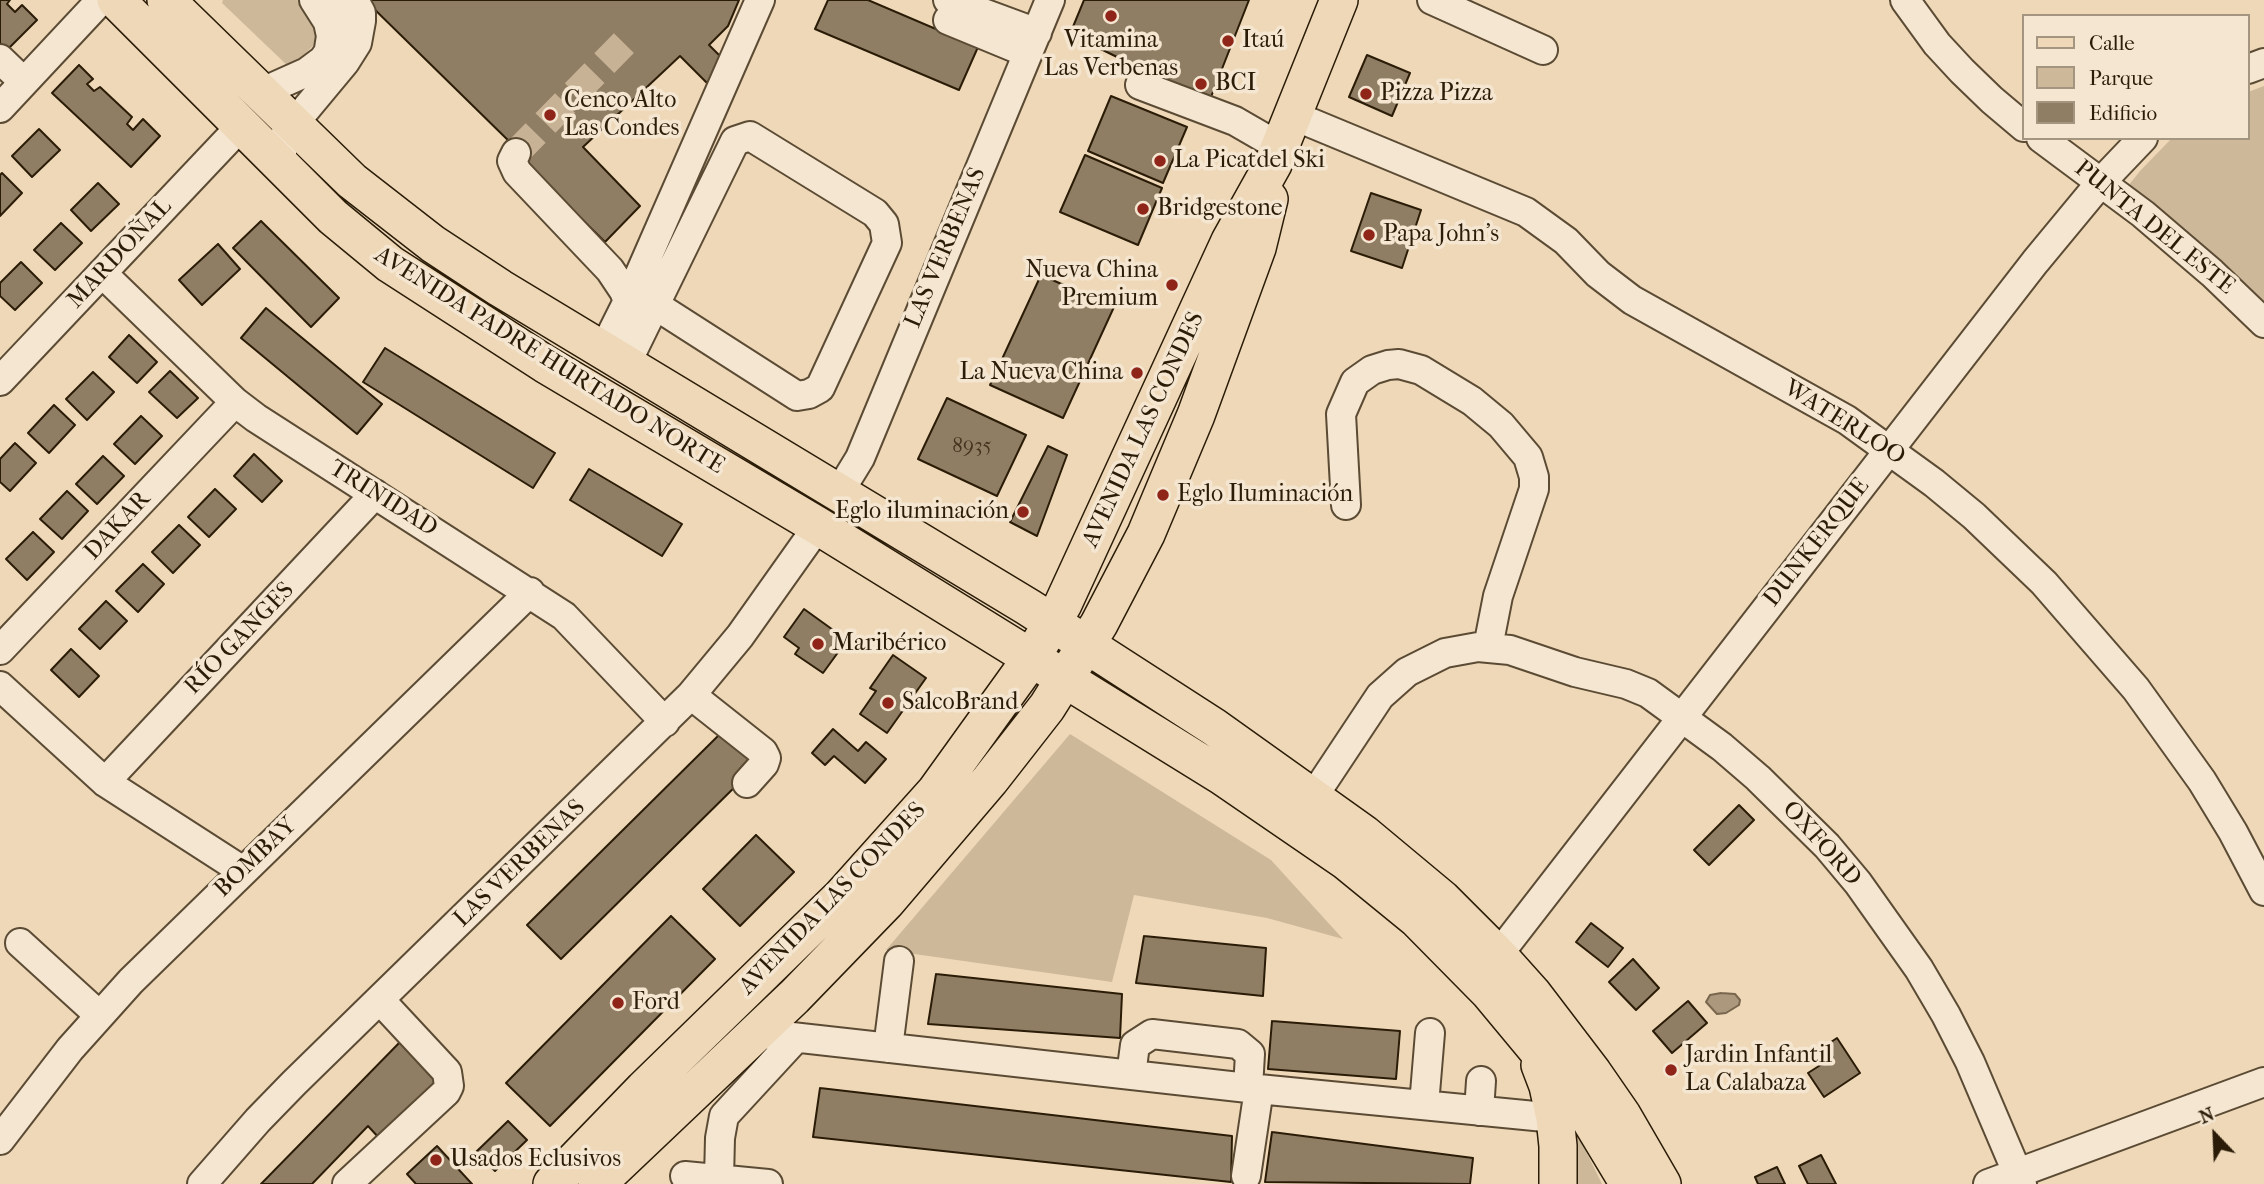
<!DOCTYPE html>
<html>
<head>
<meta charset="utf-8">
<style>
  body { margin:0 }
  #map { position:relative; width:2264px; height:1184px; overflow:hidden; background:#eed8b8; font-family:"IM FELL French Canon",serif }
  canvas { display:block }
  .legend { position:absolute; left:2022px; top:14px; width:228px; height:126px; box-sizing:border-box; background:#f4e6d1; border:2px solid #a49581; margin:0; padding:9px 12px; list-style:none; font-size:21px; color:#2b1c08 }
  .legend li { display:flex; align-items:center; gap:14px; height:35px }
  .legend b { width:35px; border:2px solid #a49581 }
  .north { position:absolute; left:2180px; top:1100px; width:70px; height:70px; -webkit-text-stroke:5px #f4e6d1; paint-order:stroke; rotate:337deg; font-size:19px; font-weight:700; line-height:28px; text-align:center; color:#2b1c08 }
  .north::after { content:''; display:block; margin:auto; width:24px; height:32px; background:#2b1c08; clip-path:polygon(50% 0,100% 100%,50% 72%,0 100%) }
</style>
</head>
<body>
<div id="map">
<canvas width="2264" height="1184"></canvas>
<ul class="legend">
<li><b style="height:9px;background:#eed8b8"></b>Calle</li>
<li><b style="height:19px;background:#cdb89a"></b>Parque</li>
<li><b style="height:19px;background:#907e64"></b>Edificio</li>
</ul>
<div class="north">N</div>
</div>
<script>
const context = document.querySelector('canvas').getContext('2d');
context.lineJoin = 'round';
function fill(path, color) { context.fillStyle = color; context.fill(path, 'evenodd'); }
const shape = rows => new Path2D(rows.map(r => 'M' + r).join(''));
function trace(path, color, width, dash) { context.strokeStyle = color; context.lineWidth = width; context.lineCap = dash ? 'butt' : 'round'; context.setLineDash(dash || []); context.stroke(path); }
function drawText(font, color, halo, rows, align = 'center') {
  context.font = font + ' "IM FELL French Canon",serif'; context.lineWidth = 7; context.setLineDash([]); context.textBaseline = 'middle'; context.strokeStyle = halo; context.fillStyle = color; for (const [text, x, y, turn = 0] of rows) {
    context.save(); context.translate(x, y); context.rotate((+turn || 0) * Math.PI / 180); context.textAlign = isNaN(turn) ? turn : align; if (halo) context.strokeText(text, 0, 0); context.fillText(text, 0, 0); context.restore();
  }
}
const green = shape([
  [223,0,296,0,306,2,319,23,319,40,290,68,222,3],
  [2264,86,2264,316,2128,186,2140,171,2172,138,2248,138,2248,92],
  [1070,734,1271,860,1343,939,1267,918,1134,895,1112,982,886,950],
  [1574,1127,1602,1184,1567,1184]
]);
const water = shape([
  [1721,993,1735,994,1740,1000,1739,1005,1726,1013,1717,1014,1706,1002,1710,995,1721,993]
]);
const building = shape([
  [0,0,10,0,7,4,15,12,22,5,37,20,7,50,0,43,0,0],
  [365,0,739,0,728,26,709,45,725,61,707,83,680,56,583,147,640,206,605,242,514,152,517,149,365,0],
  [828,0,868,0,978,47,959,90,815,29,828,0],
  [1084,0,1249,0,1209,102,1070,34,1084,0],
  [1367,55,1410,73,1392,116,1349,97,1367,55],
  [79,65,93,79,87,84,94,91,100,87,132,117,127,124,133,130,143,119,160,136,131,167,52,93,79,65],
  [1111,96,1187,127,1163,183,1088,151,1111,96],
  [39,129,60,150,32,177,12,156,39,129],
  [1085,155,1162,188,1138,245,1060,212,1085,155],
  [2,173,22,193,0,216,0,175,2,173],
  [98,183,119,204,91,231,71,210,98,183],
  [1371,193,1421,210,1402,268,1351,251,1371,193],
  [261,221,339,298,311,327,233,248,261,221],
  [61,223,82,243,55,270,34,250,61,223],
  [218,244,240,269,202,305,179,280,218,244],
  [21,262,42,283,15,310,0,296,0,283,21,262],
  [1041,275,1114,307,1063,418,990,385,1041,275],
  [266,308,382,404,357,434,241,338,266,308],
  [129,335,157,362,137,383,109,357,129,335],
  [385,348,555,453,533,488,363,382,385,348],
  [170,371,198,398,177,418,149,392,170,371],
  [93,372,114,392,87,420,66,399,93,372],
  [947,398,1026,435,997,496,918,459,947,398],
  [54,405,75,425,49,453,28,433,54,405],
  [141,416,162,436,135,464,114,444,141,416],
  [15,443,36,463,10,491,0,482,0,459,15,443],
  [1048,446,1067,455,1037,536,1010,522,1048,446],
  [254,454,282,481,262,502,234,476,254,454],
  [103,456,124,476,97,504,76,484,103,456],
  [589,469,682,524,662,556,570,500,589,469],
  [215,489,236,509,209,537,188,517,215,489],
  [67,491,88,511,62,539,40,519,67,491],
  [179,525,200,545,173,573,152,552,179,525],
  [33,532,54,552,27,580,6,559,33,532],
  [143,564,164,584,138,612,116,591,143,564],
  [106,601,127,621,100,649,79,629,106,601],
  [804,609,847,640,823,673,795,654,799,648,784,637,804,609],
  [71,649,99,676,79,697,51,670,71,649],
  [893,655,926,678,887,733,860,714,876,691,870,688,893,655],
  [833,729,858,751,866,742,886,759,865,783,834,756,825,765,812,753,833,729],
  [723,731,757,765,561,959,527,925,723,731],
  [1739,805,1754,820,1709,865,1694,850,1739,805],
  [756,835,794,872,740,926,703,889,756,835],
  [671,916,715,959,550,1126,506,1083,671,916],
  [1591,923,1623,948,1608,967,1576,942,1591,923],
  [1144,936,1266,948,1263,996,1136,983,1144,936],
  [1633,959,1659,988,1636,1010,1609,982,1633,959],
  [936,974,1122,994,1120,1038,928,1024,936,974],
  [1688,1001,1707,1023,1672,1053,1653,1031,1688,1001],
  [1272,1021,1400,1031,1396,1079,1268,1069,1272,1021],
  [1837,1038,1860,1073,1824,1097,1808,1073,1833,1057,1825,1046,1837,1038],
  [401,1041,439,1078,380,1139,368,1126,312,1184,261,1184,401,1041],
  [820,1088,1232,1136,1231,1182,813,1137,820,1088],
  [508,1121,527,1140,495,1171,476,1152,508,1121],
  [1272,1132,1473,1158,1470,1184,1265,1182,1272,1132],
  [437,1146,472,1184,416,1184,407,1174,437,1146],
  [1821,1155,1836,1184,1808,1184,1799,1166,1821,1155],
  [1777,1167,1785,1184,1758,1184,1755,1177,1777,1167]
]);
const minorTunnel = shape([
  [516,153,626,41]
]);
const minor = shape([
  [314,0,328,22,331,36,329,49],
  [948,0,1037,33],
  [1432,0,1543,50],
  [1905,0,1937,44,1962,71,1992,100,2024,127],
  [948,20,1028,53],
  [0,59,24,82],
  [2248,69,2264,63],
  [1140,85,1235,121,1280,147],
  [260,93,307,72,323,60,332,47,340,25,342,15,340,0],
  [0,108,101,0],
  [1292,115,1526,212,1566,241,1598,274,1632,300,1847,420,1934,483,1974,516,2044,583,2136,689,2202,781,2233,832,2264,891],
  [2041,138,2143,214,2212,273,2264,323],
  [516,153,512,161,517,172,610,270,624,291,628,301,608,341,601,349],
  [282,166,282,143,286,133,345,62,357,43,361,21,361,13,354,0],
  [102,273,235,402,256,418,564,616,665,722],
  [628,301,760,0],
  [626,364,735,141,750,136,875,213,884,224,887,243,820,388,809,394,797,396,655,305],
  [0,381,241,126],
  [838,494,860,458,1050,0],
  [1346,505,1341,414,1355,382,1372,370,1388,365,1399,364,1421,370,1472,401,1501,425,1528,457,1534,477,1534,489,1498,596,1488,647],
  [0,650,235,402],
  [0,686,105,782,243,871],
  [691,695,763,752,766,758,764,764,747,783],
  [105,782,375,494],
  [1313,797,1380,696,1407,672,1445,653,1478,647,1510,650,1575,672,1626,684,1648,693,1722,747,1758,778,1827,846,1858,883,1919,969,1946,1015,1970,1062,2022,1184],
  [20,943,99,1015],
  [1498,955,2035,262,2102,181,2143,138],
  [756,1033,1248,1088,1555,1118],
  [888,1048,899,961],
  [1131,1075,1135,1045,1152,1034,1238,1044,1250,1054,1248,1088],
  [1424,1105,1430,1033],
  [1479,1111,1481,1081],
  [0,1140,70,1049,131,981,530,592],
  [685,1176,768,1184],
  [1246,1176,1259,1089],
  [719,1179,720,1138,724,1116,796,1038],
  [202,1184,258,1120,294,1083,691,695,740,636,818,526],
  [347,1184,446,1092,449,1086,447,1072,380,1000],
  [1988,1184,2264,1082]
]);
const major = shape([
  [116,0,333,217,390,264,545,364,818,526,1222,776,1346,861,1417,919,1489,992,1558,1075,1588,1116,1629,1184],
  [166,0,352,181,433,244,500,288,1028,607,1214,727,1364,834,1442,899,1498,955,1532,993,1593,1073,1622,1115,1662,1184],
  [1540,1065,1548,1086,1555,1118,1558,1146,1558,1184],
  [552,1184,644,1089,841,897,936,791,1031,659,1063,604,1230,241,1273,164,1339,0],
  [597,1184,794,997,886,902,990,780,1047,707,1099,624,1146,534,1196,415,1257,248,1269,199]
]);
const markers = [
  [1111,16,7,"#8f2418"],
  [1228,41,7,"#8f2418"],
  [1201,84,7,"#8f2418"],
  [1366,94,7,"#8f2418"],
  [550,115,7,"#8f2418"],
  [1160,161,7,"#8f2418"],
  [1143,209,7,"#8f2418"],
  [1369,235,7,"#8f2418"],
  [1172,285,7,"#8f2418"],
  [1137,373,7,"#8f2418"],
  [1163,495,7,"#8f2418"],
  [1023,512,7,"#8f2418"],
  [818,644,7,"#8f2418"],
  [888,703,7,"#8f2418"],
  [618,1003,7,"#8f2418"],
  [1671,1070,7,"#8f2418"],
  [436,1160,7,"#8f2418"]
];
const numberNames = [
  ["8935",972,447]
];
const poiNames = [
  ["Vitamina",1111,41,"center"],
  ["Las Verbenas",1111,69,"center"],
  ["Itaú",1242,41],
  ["BCI",1215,84],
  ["Pizza Pizza",1380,94],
  ["Cenco Alto",564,101],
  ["Las Condes",564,129],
  ["La Picatdel Ski",1174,161],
  ["Bridgestone",1157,209],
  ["Papa John's",1383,235],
  ["Nueva China",1158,271,"right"],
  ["Premium",1158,299,"right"],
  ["La Nueva China",1123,373,"right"],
  ["Eglo Iluminación",1177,495],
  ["Eglo iluminación",1009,512,"right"],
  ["Maribérico",832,644],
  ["SalcoBrand",902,703],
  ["Ford",632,1003],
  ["Jardin Infantil",1685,1056],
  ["La Calabaza",1685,1084],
  ["Usados Eclusivos",450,1160]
];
const streetNames = [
  ["PUNTA DEL ESTE",2154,228,39],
  ["LAS VERBENAS",946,248,-67],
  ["MARDOÑAL",120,254,-47],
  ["AVENIDA PADRE HURTADO NORTE",549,361,32],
  ["WATERLOO",1844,423,32],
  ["AVENIDA LAS CONDES",1144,430,-65],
  ["TRINIDAD",383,499,32],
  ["DAKAR",118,526,-47],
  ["DUNKERQUE",1817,543,-52],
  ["RÍO GANGES",240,639,-46],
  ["OXFORD",1821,844,48],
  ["BOMBAY",256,858,-44],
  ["LAS VERBENAS",520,864,-44],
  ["AVENIDA LAS CONDES",833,899,-46]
];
fill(green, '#cdb89a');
fill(water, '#ac987c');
trace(water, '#78664e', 2);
fill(building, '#907e64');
trace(building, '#2b1c08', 2);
trace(minorTunnel, '#c7b295', 28, [28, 14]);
trace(minor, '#5c4b34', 32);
trace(major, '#2b1c08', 40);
trace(minor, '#f4e6d1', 28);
trace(major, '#eed8b8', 37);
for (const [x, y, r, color] of markers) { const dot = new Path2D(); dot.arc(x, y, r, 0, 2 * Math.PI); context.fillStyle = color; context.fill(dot); trace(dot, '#f4e6d1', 2.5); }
drawText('21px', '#44341f', null, numberNames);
drawText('24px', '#2b1c08', '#f4e6d1', poiNames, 'left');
drawText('24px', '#2b1c08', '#f4e6d1', streetNames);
</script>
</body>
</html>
